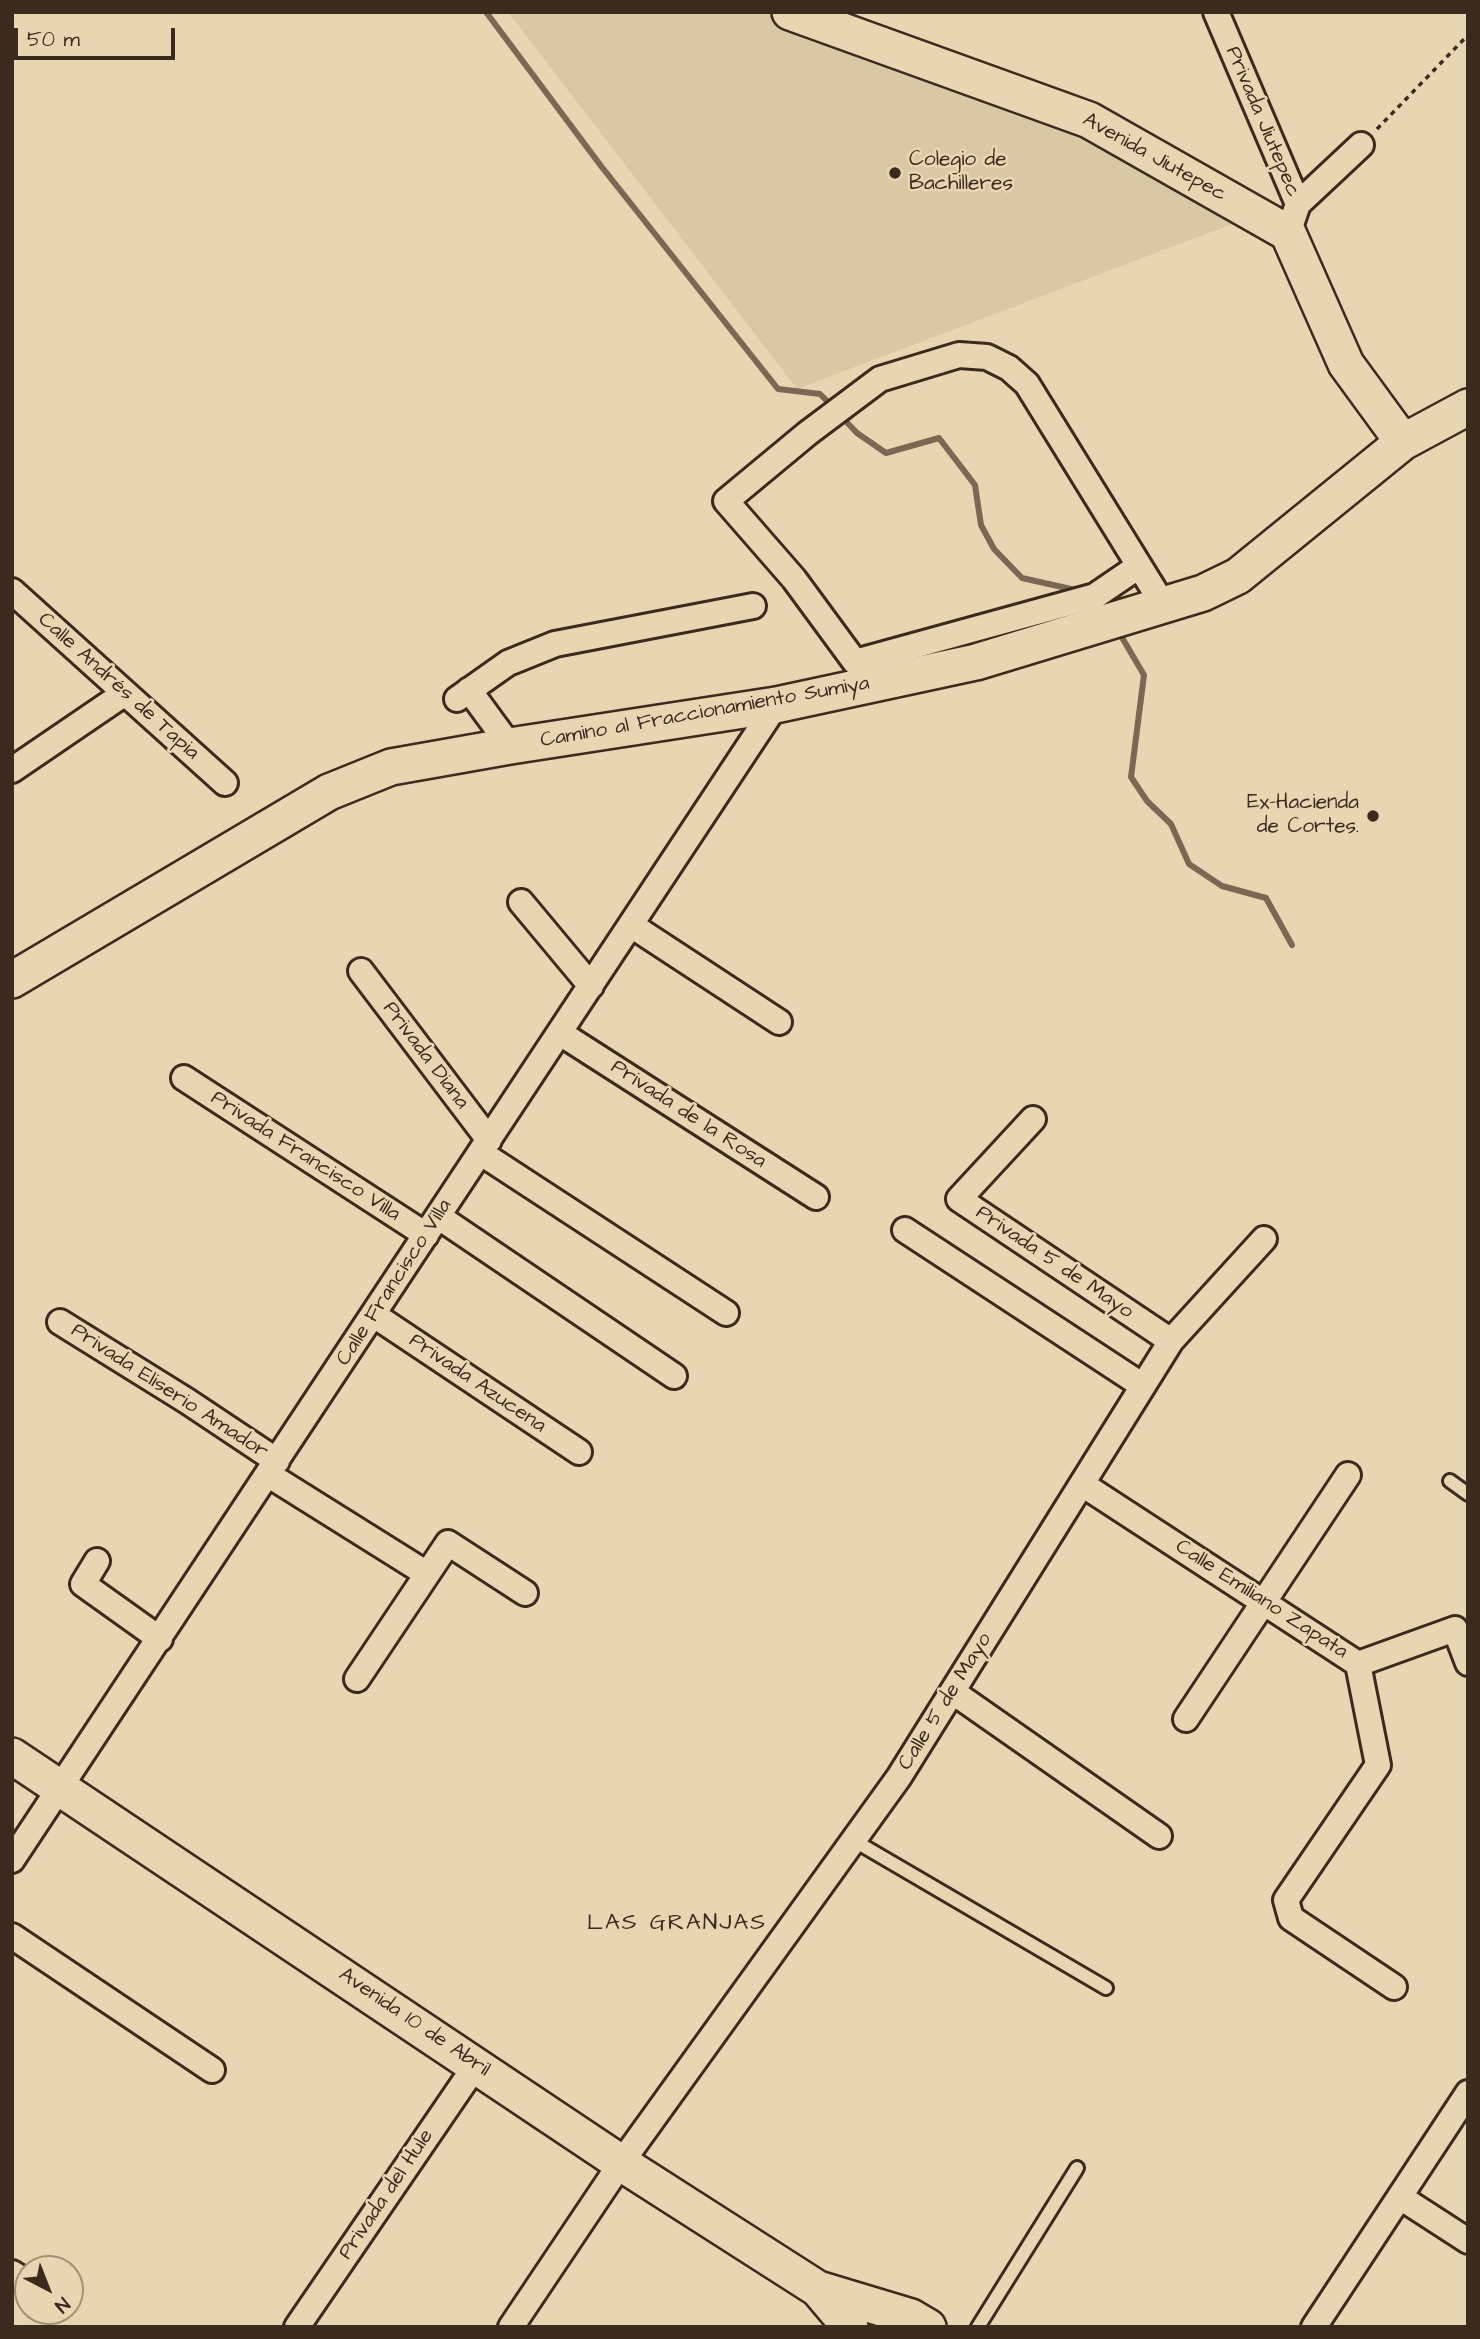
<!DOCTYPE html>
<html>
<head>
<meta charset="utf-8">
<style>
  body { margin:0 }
  #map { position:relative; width:1480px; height:2339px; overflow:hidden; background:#e8d6b3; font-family:"Architects Daughter",sans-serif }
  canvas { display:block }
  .frame { position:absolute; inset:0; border:14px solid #3b2a1e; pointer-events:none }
  .north { position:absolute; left:14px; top:2255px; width:70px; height:70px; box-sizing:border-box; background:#e8d6b3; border:2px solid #a39177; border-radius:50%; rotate:138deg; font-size:19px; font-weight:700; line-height:28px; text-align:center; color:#3b2a1e }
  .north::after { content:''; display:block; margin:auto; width:24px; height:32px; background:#3b2a1e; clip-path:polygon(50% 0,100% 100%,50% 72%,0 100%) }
  .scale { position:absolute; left:14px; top:28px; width:161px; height:32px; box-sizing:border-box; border:4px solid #3b2a1e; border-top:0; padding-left:9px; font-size:21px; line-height:24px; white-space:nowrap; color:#3b2a1e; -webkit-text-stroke:5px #e8d6b3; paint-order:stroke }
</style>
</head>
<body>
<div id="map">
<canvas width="1480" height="2339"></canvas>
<div class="frame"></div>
<div class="north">N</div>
<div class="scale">50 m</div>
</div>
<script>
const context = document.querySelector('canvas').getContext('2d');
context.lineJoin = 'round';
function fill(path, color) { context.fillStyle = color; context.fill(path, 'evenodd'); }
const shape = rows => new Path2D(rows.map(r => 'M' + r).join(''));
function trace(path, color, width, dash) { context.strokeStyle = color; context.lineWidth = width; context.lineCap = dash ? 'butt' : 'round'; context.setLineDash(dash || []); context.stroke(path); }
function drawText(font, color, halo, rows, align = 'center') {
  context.font = font + ' "Architects Daughter",sans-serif'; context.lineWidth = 5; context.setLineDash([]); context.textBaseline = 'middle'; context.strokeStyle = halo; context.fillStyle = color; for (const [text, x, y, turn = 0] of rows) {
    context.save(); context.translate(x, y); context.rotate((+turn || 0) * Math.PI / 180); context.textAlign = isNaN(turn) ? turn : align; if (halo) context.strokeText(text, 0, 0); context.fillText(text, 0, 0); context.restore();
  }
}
const built = shape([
  [508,12,775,12,1083,123,1235,223,797,389]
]);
const stream = shape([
  [486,12,601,166,778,389,820,394,832,406],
  [839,414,857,433,886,453,939,438,975,485,981,525,994,549,1022,578,1080,591],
  [1117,629,1144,675,1131,777,1147,801,1171,824,1189,864,1222,886,1266,898,1292,945]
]);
const path = shape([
  [1377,129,1468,35]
]);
const lane = shape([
  [1450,1481,1468,1494],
  [853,1840,1106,1988],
  [978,2327,1077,2168]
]);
const street = shape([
  [1216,12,1298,204,1288,233],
  [1298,204,1361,145],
  [1139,566,1095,596,855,662,794,579,726,501,808,433,880,379,959,355,987,357,1009,368,1027,384,1164,606],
  [12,591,225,783],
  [469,690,510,746],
  [457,699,508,663,555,644,753,606],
  [12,770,125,693],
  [521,902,591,986],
  [631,925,779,1022],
  [361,971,489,1140],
  [560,1033,816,1197],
  [184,1078,426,1235],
  [1033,1119,959,1199,1171,1341],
  [481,1153,726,1313],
  [439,1217,674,1376],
  [905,1230,1143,1386],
  [374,1315,579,1452],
  [60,1322,187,1401,277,1461],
  [269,1475,427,1574],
  [1082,1484,1358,1664,1455,1629,1468,1663],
  [97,1561,83,1584,160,1639],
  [1358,1664,1378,1765,1286,1900,1291,1918,1394,1987],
  [357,1679,448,1543,525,1593],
  [953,1692,1159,1836],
  [1186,1719,1348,1475],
  [12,1860,776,705],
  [12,1936,212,2070],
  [1400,2197,1468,2241],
  [12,2273,28,2283],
  [297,2327,476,2065],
  [511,2327,621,2163,899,1777,1171,1341,1264,1239],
  [1314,2327,1468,2093]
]);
const secondary = shape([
  [790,12,1089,120,1288,233,1346,364,1403,442],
  [12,980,329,792,391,767,510,746,776,705,976,662,1203,593,1238,576,1403,442,1468,407],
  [12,1756,621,2163,818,2289,911,2317,928,2327],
  [818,2289,850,2327]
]);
const markers = [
  [895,173,7,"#3b2a1e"],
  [1373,816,7,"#3b2a1e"]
];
const streetNames = [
  ["Privada Jiutepec",1262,122,67],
  ["Avenida Jiutepec",1154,158,29],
  ["Calle Andrés de Tapia",118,687,42],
  ["Camino al Fraccionamiento Sumiya",705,713,-10],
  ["Privada Diana",425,1056,53],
  ["Privada de la Rosa",688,1115,33],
  ["Privada Francisco Villa",305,1157,33],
  ["Privada 5 de Mayo",1054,1263,34],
  ["Calle Francisco Villa",395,1283,-57],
  ["Privada Azucena",477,1384,34],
  ["Privada Eliserio Amador",169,1392,33],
  ["Calle Emiliano Zapata",1261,1600,33],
  ["Calle 5 de Mayo",946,1702,-58],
  ["Avenida 10 de Abril",414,2023,34],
  ["Privada del Hule",387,2195,-56]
];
const poiNames = [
  ["Colegio de",909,161],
  ["Bachilleres",909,185],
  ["Ex-Hacienda",1359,804,"right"],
  ["de Cortes.",1359,828,"right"]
];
const neighbourhoodNames = [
  ["LAS GRANJAS",677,1924]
];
fill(built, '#d9c8a6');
trace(stream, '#7a6854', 6);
trace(lane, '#3b2a1e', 18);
trace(street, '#3b2a1e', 30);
trace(secondary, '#3b2a1e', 40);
trace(path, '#3b2a1e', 3.5, [5, 5]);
trace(lane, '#e8d6b3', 12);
trace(street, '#e8d6b3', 24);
trace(secondary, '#e8d6b3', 35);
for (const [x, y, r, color] of markers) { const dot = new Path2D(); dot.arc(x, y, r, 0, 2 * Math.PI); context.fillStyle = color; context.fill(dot); trace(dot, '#e8d6b3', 2.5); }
drawText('21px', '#3b2a1e', '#e8d6b3', streetNames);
drawText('21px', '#3b2a1e', '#e8d6b3', poiNames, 'left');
context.letterSpacing = '2px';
drawText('23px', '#3b2a1e', '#e8d6b3', neighbourhoodNames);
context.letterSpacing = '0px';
</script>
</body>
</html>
